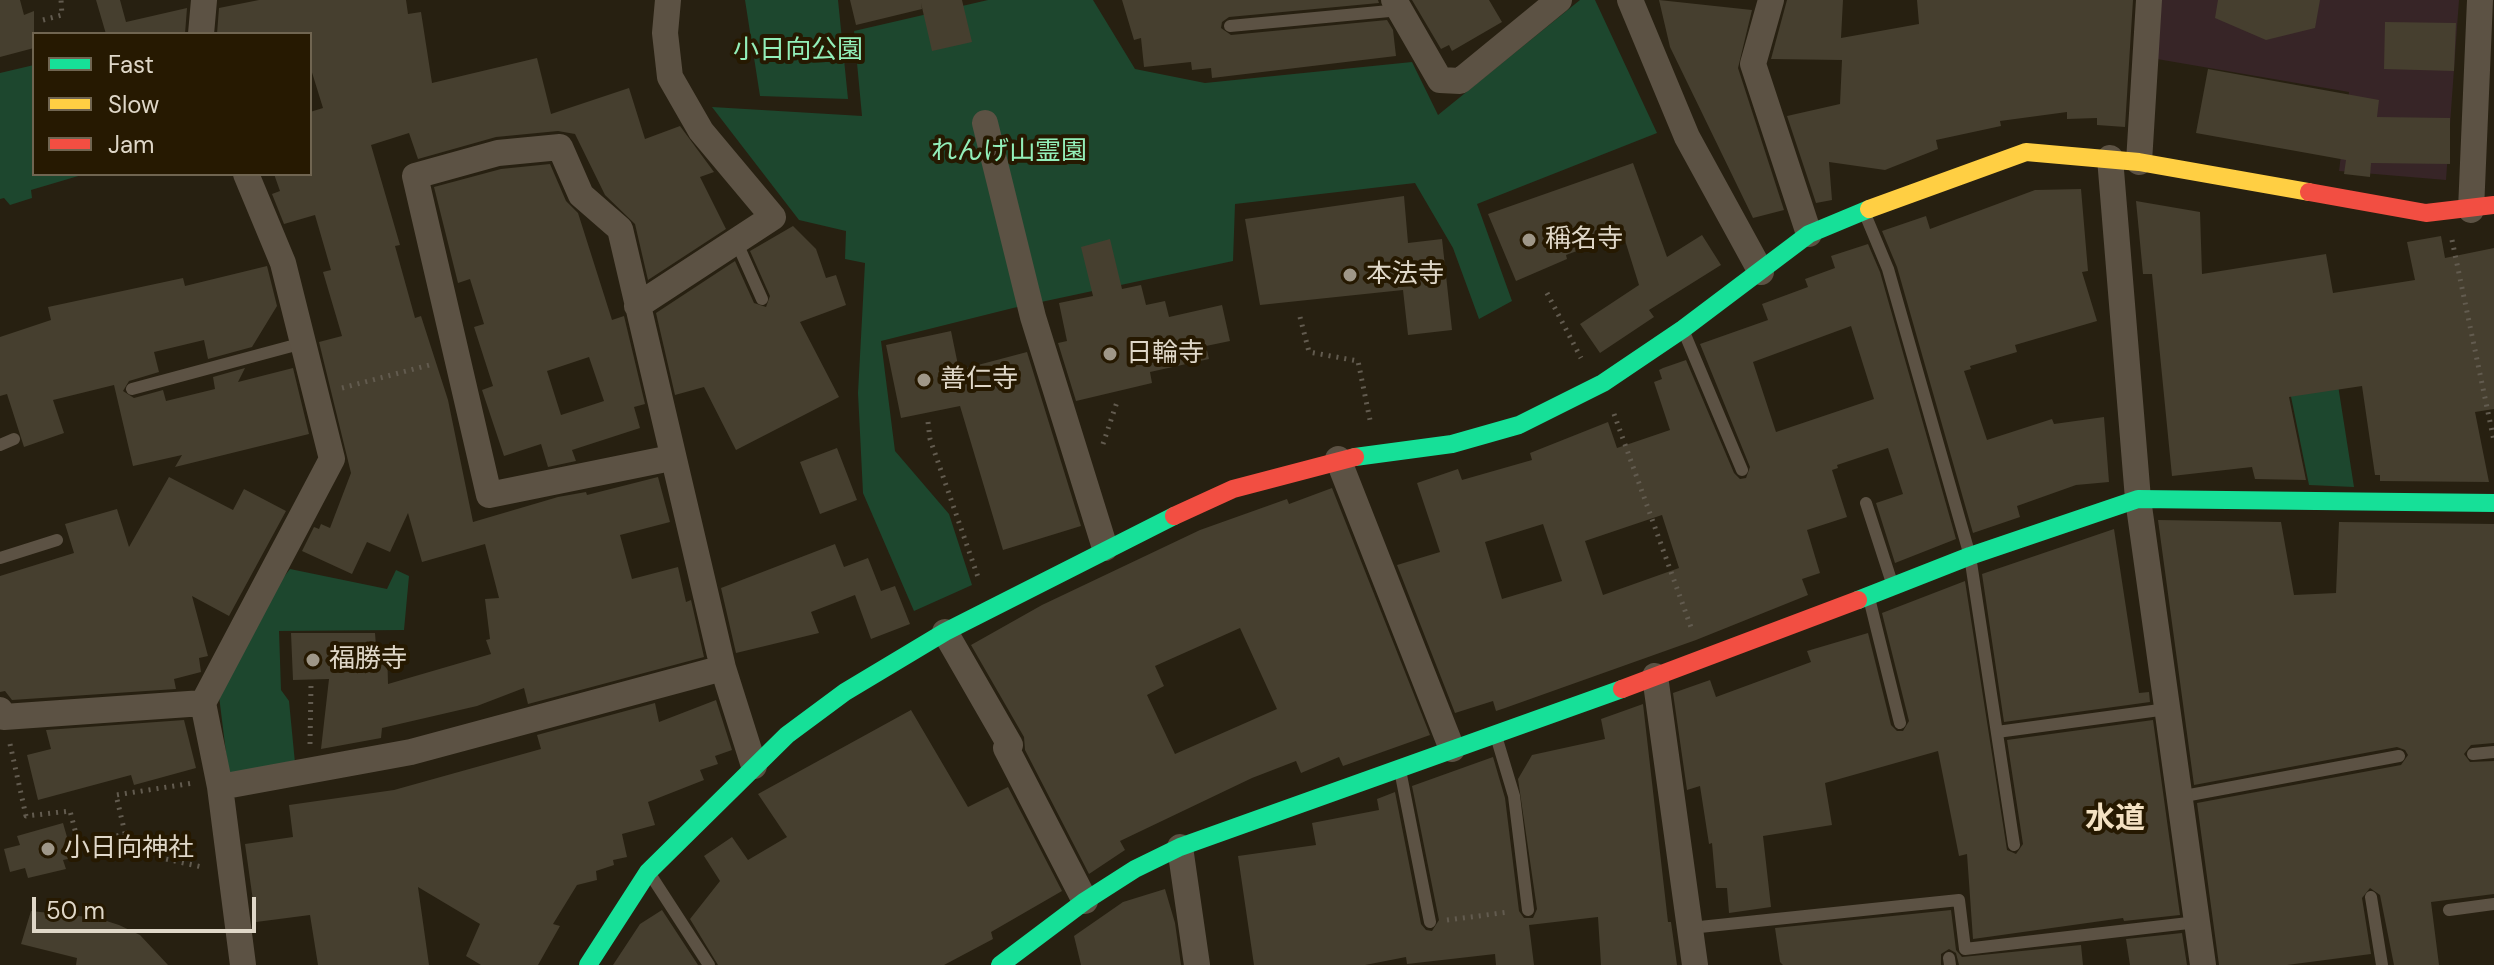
<!DOCTYPE html>
<html>
<head>
<meta charset="utf-8">
<style>
  body { margin:0 }
  #map { position:relative; width:2494px; height:965px; overflow:hidden; background:#272011; font-family:"DM Sans",sans-serif }
  canvas { display:block }
  .legend { position:absolute; left:32px; top:32px; width:280px; height:144px; box-sizing:border-box; background:#261901; border:2px solid #706551; margin:0; padding:10px 14px; list-style:none; font-size:24px; color:#dfd7c8 }
  .legend li { display:flex; align-items:center; gap:16px; height:40px }
  .legend b { width:40px; border:2px solid #706551 }
  .scale { position:absolute; left:32px; top:897px; width:224px; height:36px; box-sizing:border-box; border:4px solid #dfd7c8; border-top:0; padding-left:10px; font-size:24px; line-height:28px; white-space:nowrap; color:#dfd7c8; -webkit-text-stroke:6px #261901; paint-order:stroke }
</style>
</head>
<body>
<div id="map">
<canvas width="2494" height="965"></canvas>
<ul class="legend">
<li><b style="height:10px;background:#16e098"></b>Fast</li>
<li><b style="height:10px;background:#ffcf43"></b>Slow</li>
<li><b style="height:10px;background:#f24e42"></b>Jam</li>
</ul>
<div class="scale">50 m</div>
</div>
<script>
const context = document.querySelector('canvas').getContext('2d');
context.lineJoin = 'round';
function fill(path, color) { context.fillStyle = color; context.fill(path, 'evenodd'); }
const shape = rows => new Path2D(rows.map(r => 'M' + r).join(''));
function trace(path, color, width, dash) { context.strokeStyle = color; context.lineWidth = width; context.lineCap = dash ? 'butt' : 'round'; context.setLineDash(dash || []); context.stroke(path); }
function drawText(font, color, halo, rows, align = 'center') {
  context.font = font + ' "DM Sans","Noto Sans JP",sans-serif'; context.lineWidth = 8; context.setLineDash([]); context.textBaseline = 'middle'; context.strokeStyle = halo; context.fillStyle = color; for (const [text, x, y, turn = 0] of rows) {
    context.save(); context.translate(x, y); context.rotate((+turn || 0) * Math.PI / 180); context.textAlign = isNaN(turn) ? turn : align; if (halo) context.strokeText(text, 0, 0); context.fillText(text, 0, 0); context.restore();
  }
}
const education = shape([
  [2160,0,2459,0,2446,180,2339,171,2349,92,2157,59]
]);
const green = shape([
  [745,0,838,0,848,99,760,96],
  [988,0,1093,0,1135,69,1205,83,1412,62,1438,115,1580,0,1595,0,1657,133,1477,204,1512,301,1479,319,1453,248,1415,183,1235,204,1233,261,1013,308,881,341,895,451,949,514,972,585,914,611,863,493,858,393,865,263,845,259,846,231,799,220,712,107,862,116,854,31],
  [34,65,34,174,85,174,31,190,32,198,10,205,4,198,0,199,0,73],
  [2335,366,2354,487,2309,485,2287,377],
  [290,569,387,589,396,570,409,576,404,630,279,631,281,690,289,701,295,763,229,777,219,696,270,595]
]);
const building = shape([
  [0,0,20,0,24,15,34,11,34,48,0,57],
  [96,0,120,0,126,22,187,8,185,34,106,34],
  [259,0,406,0,408,14,421,12,432,83,537,58,551,114,629,88,645,139,680,126,714,172,700,177,726,229,648,280,635,224,605,195,575,134,558,131,496,137,418,159,409,133,371,145,400,245,395,246,415,318,421,316,448,400,473,522,558,497,586,492,587,495,658,477,670,522,620,535,632,579,678,567,686,602,691,600,704,657,528,704,524,688,477,706,382,728,381,738,321,749,329,679,293,680,291,633,375,633,376,646,387,645,388,684,491,654,486,640,490,639,485,599,499,598,485,544,422,562,408,513,390,552,367,542,352,574,302,551,314,527,319,529,321,524,330,528,351,473,319,342,342,336,323,272,331,270,315,215,284,224,272,194,280,191,274,174,310,174,310,112,323,108,310,66,310,34,217,34,219,8],
  [850,0,962,0,972,42,932,51,921,3,922,9,856,25],
  [1122,0,1378,0,1379,3,1229,17,1222,22,1221,28,1231,35,1387,20,1393,30,1396,56,1212,78,1211,68,1192,70,1191,62,1144,67,1141,38,1134,40],
  [1412,0,1489,0,1502,22,1452,51,1449,45,1441,49],
  [1659,0,1752,10,1738,68,1784,210,1753,218,1670,47],
  [1787,0,1843,0,1841,38,1919,24,1917,0,2133,0,2125,127,2097,125,2097,118,2067,119,2067,112,2000,121,2001,126,1936,140,1938,149,1885,170,1829,162,1832,200,1816,203,1787,116,1840,104,1842,60,1771,59],
  [2218,0,2320,0,2315,28,2266,40,2215,18],
  [2385,22,2456,23,2454,71,2384,69],
  [2208,69,2379,100,2377,117,2450,118,2450,164,2371,163,2370,177,2344,174,2346,160,2196,133],
  [1633,163,1667,257,1702,235,1721,265,1649,310,1654,317,1600,353,1580,324,1639,285,1623,234,1566,255,1567,259,1516,281,1488,214],
  [550,164,566,201,578,213,612,320,624,316,645,404,634,407,640,428,572,450,576,461,548,467,541,444,504,456,482,390,493,386,474,327,484,324,470,279,458,283,434,187,501,169],
  [589,357,604,401,561,415,547,371],
  [2081,189,2088,271,2082,272,2097,321,2015,345,2017,352,1970,366,1971,369,1964,371,1987,440,2052,419,2054,424,2104,417,2109,482,2076,485,2017,506,2020,517,1973,533,1897,267,1882,231,1926,216,1930,229,2035,190],
  [1404,196,1408,243,1442,239,1452,330,1408,335,1403,290,1260,305,1245,219],
  [2136,201,2200,212,2202,274,2326,254,2333,293,2415,280,2407,242,2441,236,2445,258,2494,248,2494,409,2475,412,2489,482,2380,481,2380,475,2375,475,2362,386,2289,397,2306,480,2255,479,2252,467,2172,476,2152,274,2143,274],
  [793,226,816,249,826,278,836,275,846,305,800,322,839,397,736,450,704,387,675,395,656,313,735,261,754,303,766,307,770,296,750,251],
  [1110,239,1122,289,1141,285,1146,305,1165,301,1169,317,1222,305,1230,341,1206,346,1209,359,1150,372,1152,383,1076,401,1058,343,1067,341,1059,303,1093,296,1081,247],
  [1868,244,1880,272,1956,539,1895,563,1876,503,1903,494,1888,448,1837,465,1838,468,1832,470,1847,517,1807,530,1820,573,1802,579,1808,595,1696,640,1505,708,1496,711,1493,701,1455,713,1397,565,1440,552,1417,483,1458,469,1462,480,1532,460,1530,453,1608,422,1617,448,1670,430,1654,382,1662,379,1659,370,1663,368,1686,360,1734,473,1740,479,1746,478,1750,467,1700,344,1768,320,1762,304,1808,287,1805,279,1835,268,1831,256],
  [1851,326,1874,399,1776,432,1753,362],
  [1662,515,1679,568,1603,595,1585,541],
  [1543,524,1562,581,1502,599,1485,542],
  [267,266,277,306,252,347,208,359,204,340,154,352,159,372,129,381,123,391,134,398,163,390,166,401,215,389,213,377,245,368,238,382,293,368,309,434,175,467,182,455,133,466,114,385,53,400,64,433,24,447,7,394,0,396,0,337,51,320,48,307,183,278,185,286],
  [951,331,959,370,1027,352,1081,526,1003,550,960,406,901,418,886,345],
  [837,448,857,500,820,514,800,462],
  [169,477,233,510,244,489,286,511,229,616,192,596,208,656,199,658,201,672,174,679,176,689,12,700,5,691,0,692,0,576,74,553,65,524,117,509,129,547],
  [1332,488,1430,735,1343,766,1339,757,1301,773,1296,761,1252,778,1120,841,1125,850,1089,874,1025,750,1024,737,971,645,1042,605,1200,530,1287,499,1289,504],
  [1240,628,1277,709,1175,754,1147,695,1164,686,1155,666],
  [2158,520,2281,522,2294,595,2336,593,2339,522,2494,524,2494,743,2471,745,2464,754,2470,762,2494,761,2494,894,2431,902,2439,965,2394,965,2380,895,2370,888,2362,898,2371,954,2287,965,2219,965,2197,803,2401,765,2408,755,2405,750,2397,747,2194,785],
  [2114,529,2139,693,2149,692,2150,702,2004,722,1982,574],
  [835,544,844,567,868,558,881,591,895,586,910,624,871,639,855,595,811,612,819,633,736,653,721,588],
  [1965,581,2007,850,2016,854,2023,844,2007,740,2153,720,2180,915,2124,921,2123,918,1973,939,1967,854,1959,856,1938,751,1825,783,1832,825,1763,836,1771,907,1729,913,1727,888,1716,888,1712,843,1709,844,1700,786,1687,790,1673,693,1710,680,1716,697,1811,662,1807,651,1868,633,1891,725,1897,731,1903,731,1909,721,1882,613],
  [716,700,732,750,715,756,718,764,700,770,704,780,648,802,655,825,622,834,627,857,613,860,614,865,596,871,597,880,577,885,553,924,560,926,538,965,481,965,466,956,480,924,418,887,429,965,318,965,310,915,256,922,245,844,293,837,289,805,394,790,541,749,537,735,655,703,659,722],
  [1643,704,1668,922,1671,922,1677,965,1601,965,1598,917,1529,925,1534,965,1496,965,1495,954,1407,964,1406,957,1365,965,1254,965,1238,856,1316,845,1312,823,1379,810,1377,799,1395,792,1421,924,1426,930,1432,931,1439,920,1412,786,1493,757,1505,798,1519,911,1524,918,1533,918,1537,909,1518,779,1532,755,1605,739,1601,719],
  [911,710,968,807,1008,787,1062,891,991,932,993,939,944,965,718,965,690,919,720,881,704,856,732,837,748,860,787,837,758,794],
  [184,720,196,768,134,785,131,775,38,800,27,755,51,749,46,730],
  [63,823,73,858,63,860,66,869,28,878,25,868,10,872,4,849,20,845,17,836],
  [1165,889,1175,923,1181,965,1081,965,1074,936,1123,902],
  [662,910,698,965,613,965,640,924],
  [1951,910,1956,950,1962,957,2081,945,2083,965,1959,965,1956,953,1949,949,1941,954,1941,965,1783,965,1780,962,1775,928],
  [31,911,97,918,119,925,140,935,168,965,76,965,77,958,21,944],
  [2182,933,2187,965,2130,965,2126,939]
]);
const path = shape([
  [43,20,62,15,61,0],
  [2452,240,2494,441],
  [1547,293,1581,358],
  [1300,317,1309,352,1358,361,1371,425],
  [342,388,433,364],
  [1614,414,1692,630],
  [928,422,930,439,979,580],
  [1103,444,1117,402],
  [10,744,26,816,70,811,79,845,125,834,129,851,202,867],
  [310,744,311,685],
  [125,833,116,795,193,783],
  [1447,920,1509,912]
]);
const lane = shape([
  [1230,26,1400,10],
  [1865,214,1888,269,1970,556,2014,845],
  [737,243,762,299],
  [1684,332,1742,470],
  [132,389,303,343],
  [0,445,14,439],
  [1866,503,1892,583],
  [0,558,57,540],
  [1869,598,1900,723],
  [1997,732,2167,709],
  [1496,736,1514,796,1528,910],
  [2473,754,2494,752],
  [1400,770,1430,922],
  [2179,797,2399,756],
  [650,874,709,965],
  [2371,897,2382,965],
  [2449,910,2494,904],
  [1690,928,1959,900,1965,949,2197,922],
  [1949,958,1950,965]
]);
const street = shape([
  [1394,0,1440,80,1460,81,1559,0],
  [1630,0,1687,137,1761,272],
  [1771,0,1753,64,1809,234],
  [201,34,204,0],
  [985,123,1033,317,1105,548],
  [2110,158,2138,499,2203,965],
  [2139,162,2149,0],
  [2471,210,2480,0],
  [637,306,773,217,701,131,670,77,665,33,668,0],
  [671,458,489,495,415,176,498,153,560,147,581,195,620,229,723,668,754,766],
  [1338,459,1452,749],
  [945,632,1010,745,1006,748,1085,901],
  [1655,676,1695,965],
  [0,710,4,717,203,703],
  [220,787,411,752,723,668],
  [1180,847,1197,965],
  [243,965,220,787,203,703,332,459,283,263,246,174]
]);
const fast = shape([
  [1355,457,1452,444,1519,425,1603,383,1683,329,1809,234,1869,209],
  [1858,600,1970,556,2138,499,2494,503],
  [588,965,648,872,787,735,845,692,945,632,1174,516],
  [1000,965,1085,901,1135,869,1180,847,1622,689]
]);
const slow = shape([
  [1869,209,2026,152,2139,162,2309,192]
]);
const jam = shape([
  [2309,192,2426,213,2494,205],
  [1174,516,1233,489,1355,457],
  [1622,689,1858,600]
]);
const markers = [
  [1529,240,8,"#9f9788"],
  [1350,275,8,"#9f9788"],
  [1110,354,8,"#9f9788"],
  [924,380,8,"#9f9788"],
  [313,660,8,"#9f9788"],
  [48,849,8,"#9f9788"]
];
const parkNames = [
  ["小日向公園",798,51],
  ["れんげ山霊園",1009,152]
];
const poiNames = [
  ["稱名寺",1545,240],
  ["本法寺",1366,275],
  ["日輪寺",1126,354],
  ["善仁寺",940,380],
  ["福勝寺",329,660],
  ["小日向神社",64,849]
];
const quarterNames = [
  ["水道",2115,820]
];
fill(education, '#372527');
fill(green, '#1d472e');
fill(building, '#463f2f');
trace(path, '#625b4f', 5, [2, 6]);
trace(lane, '#5c5244', 12);
trace(street, '#5c5244', 26);
trace(fast, '#16e098', 18);
trace(slow, '#ffcf43', 18);
trace(jam, '#f24e42', 18);
for (const [x, y, r, color] of markers) { const dot = new Path2D(); dot.arc(x, y, r, 0, 2 * Math.PI); context.fillStyle = color; context.fill(dot); trace(dot, '#261901', 3); }
drawText('26px', '#93efb9', '#261901', parkNames);
drawText('26px', '#dfd7c8', '#261901', poiNames, 'left');
drawText('bold 30px', '#f3e1c3', '#261901', quarterNames);
</script>
</body>
</html>
